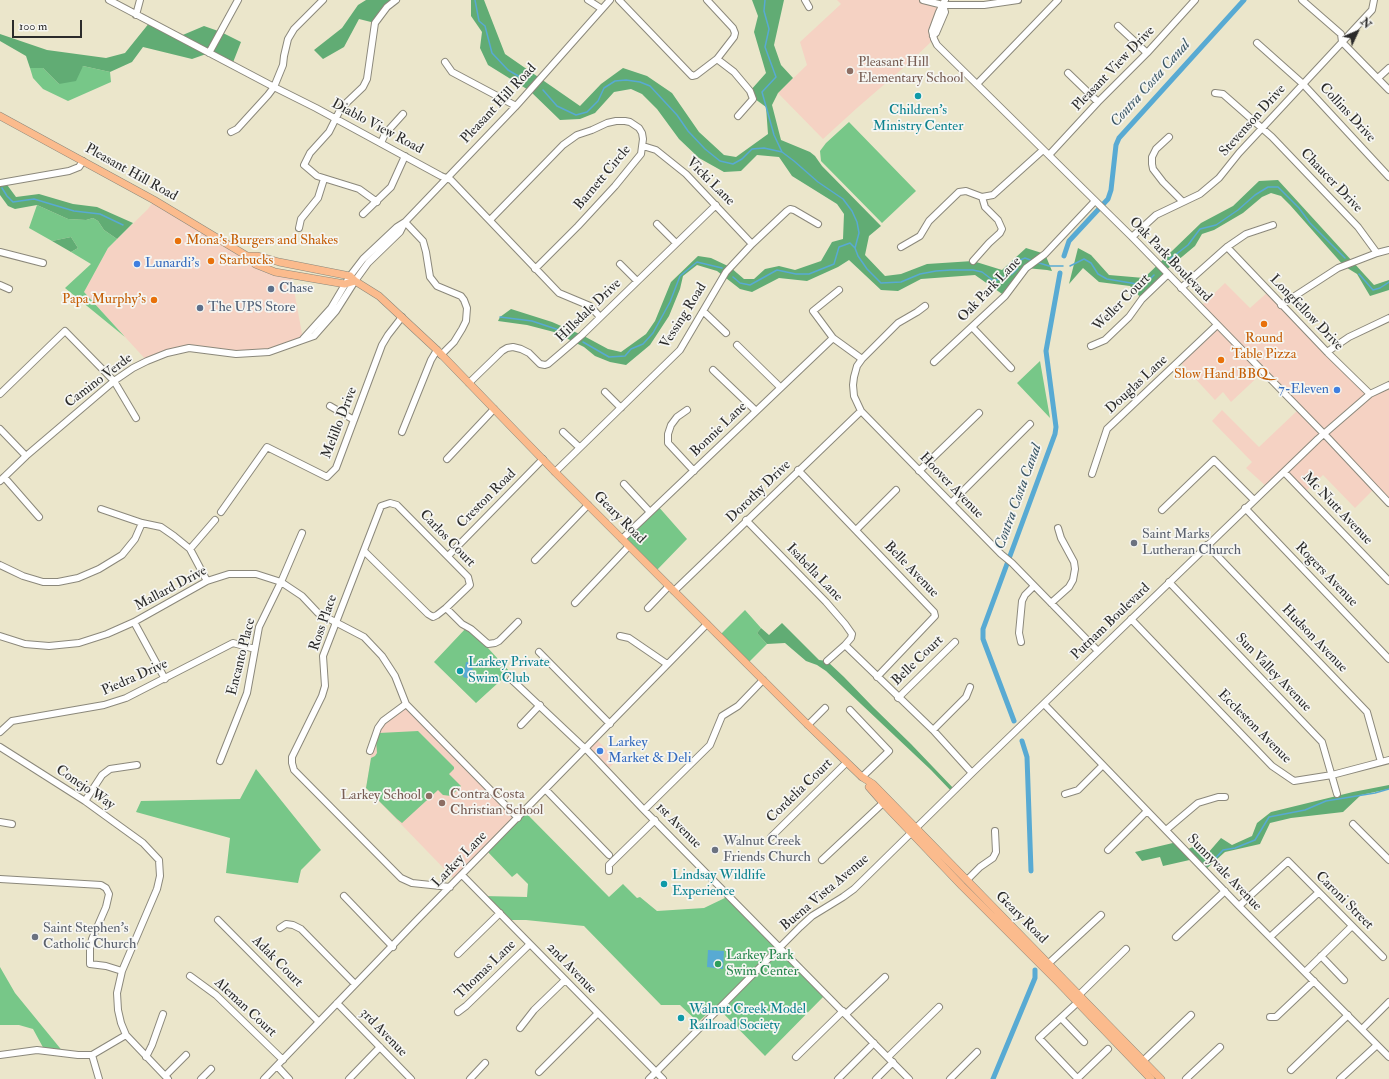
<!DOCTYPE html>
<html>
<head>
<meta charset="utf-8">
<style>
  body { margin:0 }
  #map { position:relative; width:1389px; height:1079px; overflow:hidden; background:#ebe6cb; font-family:"IM FELL Double Pica",serif }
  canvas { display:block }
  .north { position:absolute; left:1337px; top:12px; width:40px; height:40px; -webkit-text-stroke:3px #f6f6f2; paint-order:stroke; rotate:46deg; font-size:11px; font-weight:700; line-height:16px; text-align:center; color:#2b2b2b }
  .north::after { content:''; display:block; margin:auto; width:14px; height:18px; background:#2b2b2b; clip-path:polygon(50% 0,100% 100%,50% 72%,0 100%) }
  .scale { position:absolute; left:12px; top:20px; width:70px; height:18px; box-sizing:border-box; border:2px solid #2b2b2b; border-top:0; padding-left:5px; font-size:12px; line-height:14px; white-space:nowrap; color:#2b2b2b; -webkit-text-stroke:3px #f6f6f2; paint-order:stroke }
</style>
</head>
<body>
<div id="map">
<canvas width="1389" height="1079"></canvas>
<div class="north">N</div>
<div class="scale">100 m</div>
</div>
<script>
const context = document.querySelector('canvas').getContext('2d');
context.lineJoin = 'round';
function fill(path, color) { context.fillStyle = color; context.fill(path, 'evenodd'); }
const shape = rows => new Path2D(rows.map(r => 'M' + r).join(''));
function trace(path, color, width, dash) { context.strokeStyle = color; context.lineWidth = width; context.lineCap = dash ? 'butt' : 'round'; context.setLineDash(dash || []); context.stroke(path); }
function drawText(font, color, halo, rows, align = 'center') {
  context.font = font + ' "IM FELL Double Pica",serif'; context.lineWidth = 3.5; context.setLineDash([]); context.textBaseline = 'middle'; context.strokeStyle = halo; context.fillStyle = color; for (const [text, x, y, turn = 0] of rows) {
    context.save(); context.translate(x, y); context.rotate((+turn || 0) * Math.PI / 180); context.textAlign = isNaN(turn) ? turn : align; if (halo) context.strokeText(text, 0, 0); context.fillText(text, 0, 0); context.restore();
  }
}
const built = shape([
  [837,0,923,0,943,5,934,39,909,63,857,108,823,139,778,93,807,65,800,42,841,4],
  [154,200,255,264,291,274,303,339,269,352,236,354,189,348,147,361,84,292,108,248,148,209],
  [1225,283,1250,308,1269,291,1370,394,1389,385,1389,503,1375,488,1355,508,1323,475,1304,493,1284,472,1267,487,1246,468,1252,462,1212,421,1222,410,1259,447,1299,409,1263,372,1231,402,1223,392,1215,400,1179,361,1217,325,1200,307],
  [406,704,518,818,456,881,366,788,371,758,370,751,378,728],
  [595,738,617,760,607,770,585,748]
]);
const green = shape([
  [83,66,110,72,111,82,68,101,43,89,33,78,30,68,43,68,59,84],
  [849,122,916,191,882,223,821,161,820,151,826,143],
  [37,205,68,219,86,220,93,218,98,221,104,230,117,239,108,248,84,292,125,337,65,288,91,264,71,252,78,248,71,237,52,241,29,228],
  [1040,361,1050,418,1017,383],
  [657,505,687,539,655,572,622,539],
  [745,610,761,628,757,633,767,644,747,664,719,636],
  [467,627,488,644,488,648,510,672,476,703,434,662],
  [418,731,454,767,454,769,449,774,461,786,451,796,443,795,438,790,402,823,397,819,366,788,371,758,375,756,377,753,376,741,379,733],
  [256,769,321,850,301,870,298,883,226,873,230,838,136,812,141,801,240,799],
  [524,811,609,897,623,884,637,898,640,897,657,911,704,908,729,896,826,994,765,1056,716,1006,698,1022,680,1005,661,1005,584,926,526,920,507,920,483,896,527,897,528,884,517,873,512,877,486,850],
  [0,967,15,993,64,1053,45,1051,33,1029,19,1025,0,1025]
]);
const forest = shape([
  [366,0,394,0,375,23,359,19,344,47,323,59,314,50,342,28,358,5],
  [471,0,484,0,505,54,580,106,601,84,623,68,647,76,672,93,699,132,724,155,736,157,768,134,766,107,755,99,750,91,766,73,754,32,758,16,752,0,784,0,774,45,781,65,793,78,778,93,772,105,781,140,810,152,815,156,822,166,881,226,869,236,865,255,885,276,901,274,927,264,973,261,1002,270,1026,248,1045,254,1052,271,1047,270,1026,268,1005,296,975,275,921,279,898,291,881,290,849,260,838,267,807,281,779,278,752,292,740,289,717,271,697,265,683,276,680,289,669,316,650,345,626,365,610,362,595,356,584,347,554,332,527,325,498,321,500,317,511,309,552,322,582,335,608,349,621,352,646,334,655,321,671,282,698,256,711,258,730,267,744,279,754,279,765,269,779,266,795,270,821,261,832,242,843,239,844,214,837,204,792,176,779,157,757,155,741,171,724,172,699,158,679,139,657,109,642,94,631,89,614,92,595,113,580,119,560,120,530,91,488,65,480,48,482,32,471,16],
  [150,22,178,37,204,26,221,32,241,42,232,65,209,53,192,59,143,47,132,62,110,72,83,66,76,81,59,84,43,68,30,68,26,56,0,41,0,34,47,50,106,58,125,53],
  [1278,180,1374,285,1389,280,1389,290,1370,296,1357,274,1344,266,1290,205,1281,196,1271,193,1262,197,1243,213,1214,230,1202,234,1195,246,1165,271,1168,274,1142,299,1130,286,1099,282,1083,268,1069,284,1078,248,1091,255,1109,275,1144,278,1201,223,1233,206,1259,181],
  [5,182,16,197,39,194,73,204,97,207,133,223,117,239,104,230,98,221,93,218,86,220,68,219,37,205,15,209,8,206,0,195,0,183],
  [71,237,78,248,71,252,52,241],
  [782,623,819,660,827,661,844,677,873,707,911,744,955,790,953,793,931,770,826,671,817,665,806,661,785,643,767,644,757,633,761,628,769,635],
  [1389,785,1389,789,1361,795,1343,812,1291,818,1270,823,1260,844,1225,852,1205,870,1194,859,1163,866,1160,857,1142,861,1135,852,1177,842,1186,850,1195,846,1208,853,1221,838,1232,845,1252,836,1257,823,1271,812,1353,792]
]);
const water = shape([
  [466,662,474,663,470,679,463,677],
  [708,950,724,951,723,969,707,967]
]);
const stream = shape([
  [475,0,479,21,485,26,492,53,508,70,525,80],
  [765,0,764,11,769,29,765,47,776,77,762,92,774,135,782,152],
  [543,90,557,106,576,115,587,112,598,101,604,88,615,81,626,80,640,82,650,86,677,115,688,131,705,149,720,161,733,164,742,159,752,149,764,148,782,152,794,161,818,182,843,199,852,211,857,222,859,233,855,248,858,256,867,269,881,283,901,282,920,274,936,271,951,270,973,270,982,272,994,281,1012,274,1017,269,1018,261,1025,258,1033,261],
  [2,188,7,196,13,202,34,199,74,211,100,214,123,225],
  [1170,259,1188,245,1200,229,1216,225,1238,210,1255,195,1268,187,1278,187,1299,208,1310,223,1345,258],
  [1036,262,1049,266,1063,266],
  [1070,266,1084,259,1091,263,1098,274,1107,279,1137,284,1146,283,1154,275],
  [1359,274,1373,290,1380,288,1389,282],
  [733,277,740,283,750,285,777,270,796,274,809,274,834,264,839,247,850,243,855,248],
  [500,317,532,321,556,329,570,335],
  [583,342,609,357,625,356,631,349,643,344,653,333,670,302,680,276,697,262,722,268],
  [1212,862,1223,850,1235,848,1255,840,1269,817,1305,810,1326,801,1375,793,1389,789]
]);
const canal = shape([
  [1064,256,1069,241,1108,199,1111,190,1116,145,1119,138,1244,0],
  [1014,721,983,639,983,629,1055,434,1056,427,1046,351,1060,273],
  [1022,741,1027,757,1031,871],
  [993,1079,1035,978,1035,970]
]);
const minor = shape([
  [109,0,274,87,316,108,441,176,451,180,559,293,590,306,600,317],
  [588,0,602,9],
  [619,0,692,76,696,75,717,59,734,37,735,33,733,28,707,0],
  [805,0,809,7],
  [923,0,943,5,984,5,1018,0],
  [945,0,939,12,932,31,934,39,937,45,1132,237,1328,438,1389,503],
  [1302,0,1341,34,1342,42,1389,90],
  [136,15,140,0],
  [1118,26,1147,53],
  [933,36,936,33,945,12,943,5],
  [1257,43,1303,84,1389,177],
  [209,53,238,0],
  [717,59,734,72,750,91,753,99,738,116],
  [445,62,452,72,516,106],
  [1068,73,1098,102],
  [1378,78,1389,68],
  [977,84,1058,0],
  [1215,93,1223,94,1272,137,1358,227,1377,253],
  [231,132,237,129,268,95,274,87,283,65,284,56,288,39,294,29,323,0],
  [1169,137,1156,149,1152,157,1152,164,1153,169,1163,182,1183,202],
  [381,143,385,134,403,114],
  [643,146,656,150,686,174,752,244],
  [1049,155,1098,102,1147,53,1195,0],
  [0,183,69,171,79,167,83,161],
  [377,202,359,189,317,176,304,165,310,153,329,132,341,108,363,87,367,79,375,23,387,7,396,0],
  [363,214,391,187,405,156],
  [490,220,563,145,577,135,592,130,607,123,616,121,625,121,630,122,639,128,642,133,643,139,641,154,615,186,578,226,535,269],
  [405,222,423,241,426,252,430,277,437,286,461,296,464,300,467,308,466,321,462,329,454,342,441,355],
  [657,224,676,243],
  [299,228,301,219,318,198,324,179],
  [1132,237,1156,215,1200,194,1219,178,1239,153,1372,10,1374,0],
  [901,247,920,236,929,221,959,192,966,191,982,197,993,195,1043,150],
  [1227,247,1328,353,1370,394],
  [0,252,43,263],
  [973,261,989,243,1000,233,1002,229,998,220,985,207,982,197],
  [620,264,637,281],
  [0,285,9,289],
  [1181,288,1227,247,1246,234,1273,225],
  [839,290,813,311,833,338,862,359],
  [1281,305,1338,268,1377,253,1389,250],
  [925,306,917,312,898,323,862,359,857,366,854,377,853,385,854,396,861,411,1001,554,1012,563,1098,651],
  [703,311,726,333],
  [972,327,1011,368],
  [303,339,331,308,350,276,363,259,397,227,405,222],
  [737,345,780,387],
  [1091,346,1105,340,1129,317,1142,299,1168,274],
  [1327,352,1349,337,1389,318],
  [934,362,1005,296,1026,268,1045,254,1095,201],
  [713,370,756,411],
  [469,383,502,351,507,348,513,347,521,349,529,353,540,364,545,365,548,364,582,335,716,205],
  [605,392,621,408],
  [0,394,65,331,114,381,136,418],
  [330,406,354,420],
  [687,410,677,417,671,425,668,434,668,443,694,471],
  [0,429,26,456],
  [402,432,431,360,437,350],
  [563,432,579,447],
  [447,459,494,409],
  [798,470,934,612,935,616,877,677],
  [919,471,979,413],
  [555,472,680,350,726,272,752,244,787,211,790,209,794,210,818,224],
  [1284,472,1389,581],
  [1092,474,1107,429,1217,325],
  [4,477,39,517],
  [0,481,26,456,114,381,133,368,147,361,167,353,189,348,236,354,269,352,314,336,336,311,355,281,368,263,400,232,405,222,516,106,610,0],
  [624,484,650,512],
  [951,503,1030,424],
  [1245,508,1389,659],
  [101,509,142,523,161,527,174,536,190,549,207,581],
  [1162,510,1214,460,1254,500],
  [221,512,267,447,327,477,336,468,382,345,388,335,402,317],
  [746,520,826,602,845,624,852,634,851,638,845,645],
  [856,530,896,490],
  [622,539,833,338],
  [1207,545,1367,712,1381,762],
  [190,549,215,520],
  [364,551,428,614,433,617,437,615,446,608,470,585,468,577,397,505,390,503,381,506,323,656,325,686,322,696,292,757,292,763,294,770,401,878,412,883,450,887],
  [448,556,543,459],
  [535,560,588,505],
  [0,565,23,576,43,582,58,582,78,578,99,569,122,555,135,539,142,523],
  [1169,582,1322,742,1337,794],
  [674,591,861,411],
  [575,603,629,546],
  [1051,603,1069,587,1073,580,1075,569,1074,562,1061,538,1058,528],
  [446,608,462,624,471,629,488,644,495,643,499,641,518,622],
  [648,608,669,586],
  [1131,619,1272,766,1294,781,1332,775,1389,760],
  [134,622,165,679],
  [0,636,25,644,49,646,79,643,107,634,134,622,207,581,229,574,256,574,281,582,302,596,318,613,364,637,382,656,395,676,406,704,518,818],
  [620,636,629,638,667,664],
  [1021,642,1019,633,1022,601,1025,595,1034,586],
  [539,652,610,724],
  [827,661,845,645,933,730,972,773],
  [511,679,580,744,588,751,644,810,909,1079],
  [898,698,955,642],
  [1044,704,1239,906,1389,1057],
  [850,710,889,751,862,777],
  [521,725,540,705],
  [808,725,825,708],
  [933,730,966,697,970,687],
  [0,732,12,721,104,705,126,698,233,643,255,649],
  [0,747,85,801,143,843,159,860,160,876,157,889,122,971,117,993,118,1010,121,1023,126,1035,168,1079],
  [370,751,378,728,383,721,406,704],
  [220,761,247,693,259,627,281,582,302,533],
  [546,790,609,855],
  [1065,794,1078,790,1103,765],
  [85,801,102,775,110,769,137,765],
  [644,810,710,745,722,716,738,706,763,680],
  [0,822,12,824],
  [1353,824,1389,860],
  [1166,830,1198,803,1218,797,1225,797],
  [771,837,846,763],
  [1108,850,1147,811],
  [822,860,883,803],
  [609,871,609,865,655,820],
  [462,875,663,1079],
  [0,879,101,885,106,888,109,894,106,907,92,939,90,948,90,964,106,966,122,971],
  [967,880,980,867,993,858,996,852,995,831],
  [344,896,393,947],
  [1239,906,1288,861,1383,957],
  [218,920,319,1022],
  [280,928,286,924,293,925,301,929,355,984],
  [1176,937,1225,891],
  [1270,937,1318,893],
  [458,954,500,913],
  [1321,956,1344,980],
  [1048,964,1101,915],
  [1305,972,1352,926],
  [190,976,216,995,283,1060],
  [1079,995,1126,949],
  [1078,1002,1039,1038,1078,1079],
  [337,1003,411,1079],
  [458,1012,466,1006,530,944],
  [846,1014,885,977],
  [1270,1017,1276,1017,1314,981],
  [1061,1018,1084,1042],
  [520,1028,534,1010,565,980],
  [1362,1029,1389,1002],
  [0,1055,37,1050,78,1055,92,1055,126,1035],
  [92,1055,99,1079],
  [146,1057,152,1045,163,1014],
  [796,1057,843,1011],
  [888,1057,939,1007],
  [1143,1061,1191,1015],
  [277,1066,289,1079],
  [1291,1070,1348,1015],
  [539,1072,598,1013],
  [165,1076,186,1055],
  [1078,1078,1108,1049],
  [201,1079,211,1069],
  [264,1079,418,919,707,624],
  [349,1079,380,1047],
  [470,1079,485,1063],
  [649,1079,800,927,812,916,843,897,854,889,972,773,1318,439,1370,394,1389,385],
  [838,1079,874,1043],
  [876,1079,893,1062],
  [950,1079,977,1052],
  [1186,1079,1220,1047],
  [1340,1079,1377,1045]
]);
const major = shape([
  [0,116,154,200,247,256,255,264,275,272,345,284,355,281],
  [247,256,258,256,279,262,350,276,355,281,379,296,437,350,555,472,808,725,862,777,873,784,1161,1079],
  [869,787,883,803,962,886,1058,982,1151,1079]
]);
const markers = [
  [850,71,4,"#8d6e63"],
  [918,96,4,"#0f9aa8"],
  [178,241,4,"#e8710a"],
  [211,261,4,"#e8710a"],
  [137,264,4,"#3f7fe0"],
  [271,289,4,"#5c6f8a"],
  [154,300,4,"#e8710a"],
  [200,308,4,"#5c6f8a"],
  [1264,324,4,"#e8710a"],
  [1221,360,4,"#e8710a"],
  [1337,390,4,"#3f7fe0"],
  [1134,543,4,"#6b7280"],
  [460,671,4,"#0f9aa8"],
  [600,751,4,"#3f7fe0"],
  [429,796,4,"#8d6e63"],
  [442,803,4,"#8d6e63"],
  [715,850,4,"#6b7280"],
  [664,884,4,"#0f9aa8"],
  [35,937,4,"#6b7280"],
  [718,964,4,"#2e9e5b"],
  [681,1018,4,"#0f9aa8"]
];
const educationNames = [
  ["Pleasant Hill",858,63],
  ["Elementary School",858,79],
  ["Contra Costa",450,795],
  ["Christian School",450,811],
  ["Larkey School",421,796,"right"]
];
const streetNames = [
  ["Pleasant View Drive",1114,69,-46],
  ["Pleasant Hill Road",499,104,-47],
  ["Collins Drive",1347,113,47],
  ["Stevenson Drive",1253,121,-48],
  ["Diablo View Road",377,127,28],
  ["Pleasant Hill Road",131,173,29],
  ["Barnett Circle",603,178,-50],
  ["Chaucer Drive",1331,181,46],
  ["Vicki Lane",710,182,45],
  ["Oak Park Boulevard",1170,260,46],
  ["Oak Park Lane",990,290,-46],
  ["Weller Court",1122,303,-45],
  ["Hillsdale Drive",589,311,-44],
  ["Longfellow Drive",1306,313,46],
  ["Vessing Road",684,316,-58],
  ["Camino Verde",99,381,-37],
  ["Douglas Lane",1137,385,-43],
  ["Melillo Drive",340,423,-69],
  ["Bonnie Lane",719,430,-44],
  ["Hoover Avenue",951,486,46],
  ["Dorothy Drive",759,492,-44],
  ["Creston Road",487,499,-45],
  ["Mc Nutt Avenue",1337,509,46],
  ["Geary Road",619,518,45],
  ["Carlos Court",447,539,46],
  ["Belle Avenue",911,570,46],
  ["Isabella Lane",814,573,46],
  ["Rogers Avenue",1326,575,46],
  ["Mallard Drive",171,589,-28],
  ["Putnam Boulevard",1111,622,-44],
  ["Ross Place",324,623,-71],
  ["Hudson Avenue",1314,639,46],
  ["Encanto Place",242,657,-76],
  ["Belle Court",918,661,-44],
  ["Sun Valley Avenue",1273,673,46],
  ["Piedra Drive",135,678,-24],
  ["Eccleston Avenue",1254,727,45],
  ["Conejo Way",85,788,34],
  ["Cordelia Court",800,791,-44],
  ["1st Avenue",678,826,45],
  ["Larkey Lane",460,860,-46],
  ["Sunnyvale Avenue",1224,873,46],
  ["Buena Vista Avenue",825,893,-40],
  ["Caroni Street",1344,901,45],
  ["Geary Road",1021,918,45],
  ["Adak Court",277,962,45],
  ["2nd Avenue",571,969,46],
  ["Thomas Lane",486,970,-44],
  ["Aleman Court",245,1008,43],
  ["3rd Avenue",383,1033,46]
];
const cultureNames = [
  ["Children's",918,111,"center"],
  ["Ministry Center",918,127,"center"],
  ["Larkey Private",468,663],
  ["Swim Club",468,679],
  ["Lindsay Wildlife",672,876],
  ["Experience",672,892],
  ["Walnut Creek Model",689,1010],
  ["Railroad Society",689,1026]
];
const foodNames = [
  ["Mona's Burgers and Shakes",186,241],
  ["Starbucks",219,261],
  ["Papa Murphy's",146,300,"right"],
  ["Round",1264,339,"center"],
  ["Table Pizza",1264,355,"center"],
  ["Slow Hand BBQ",1221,375,"center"]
];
const shopNames = [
  ["Lunardi's",145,264],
  ["7-Eleven",1329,390,"right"],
  ["Larkey",608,743],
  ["Market & Deli",608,759]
];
const serviceNames = [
  ["Chase",279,289],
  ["The UPS Store",208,308]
];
const worshipNames = [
  ["Saint Marks",1142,535],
  ["Lutheran Church",1142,551],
  ["Walnut Creek",723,842],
  ["Friends Church",723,858],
  ["Saint Stephen's",43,929],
  ["Catholic Church",43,945]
];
const leisureNames = [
  ["Larkey Park",726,956],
  ["Swim Center",726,972]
];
const waterNames = [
  ["Contra Costa Canal",1151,84,-48],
  ["Contra Costa Canal",1019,497,-70]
];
fill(built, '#f5d2c3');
fill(green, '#77c788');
fill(forest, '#61ac74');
fill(water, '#58aad3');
trace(stream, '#58aad3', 1.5);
trace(canal, '#58aad3', 5);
trace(minor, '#8b887b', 8);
trace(major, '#8b887b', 8);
trace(minor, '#fff', 6);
trace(major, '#fbbb8d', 7);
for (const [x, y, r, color] of markers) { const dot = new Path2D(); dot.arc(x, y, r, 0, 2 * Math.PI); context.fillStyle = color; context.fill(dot); trace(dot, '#f6f6f2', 1.5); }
drawText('14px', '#785e54', '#f6f6f2', educationNames, 'left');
drawText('14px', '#2b2b2b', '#f6f6f2', streetNames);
drawText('14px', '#0d838f', '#f6f6f2', cultureNames, 'left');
drawText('14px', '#c56008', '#f6f6f2', foodNames, 'left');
drawText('14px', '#366cbe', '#f6f6f2', shopNames, 'left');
drawText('14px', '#4e5e75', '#f6f6f2', serviceNames, 'left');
drawText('14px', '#5b616d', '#f6f6f2', worshipNames, 'left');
drawText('14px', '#27864d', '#f6f6f2', leisureNames, 'left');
drawText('italic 15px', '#3b5766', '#f6f6f2', waterNames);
</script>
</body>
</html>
